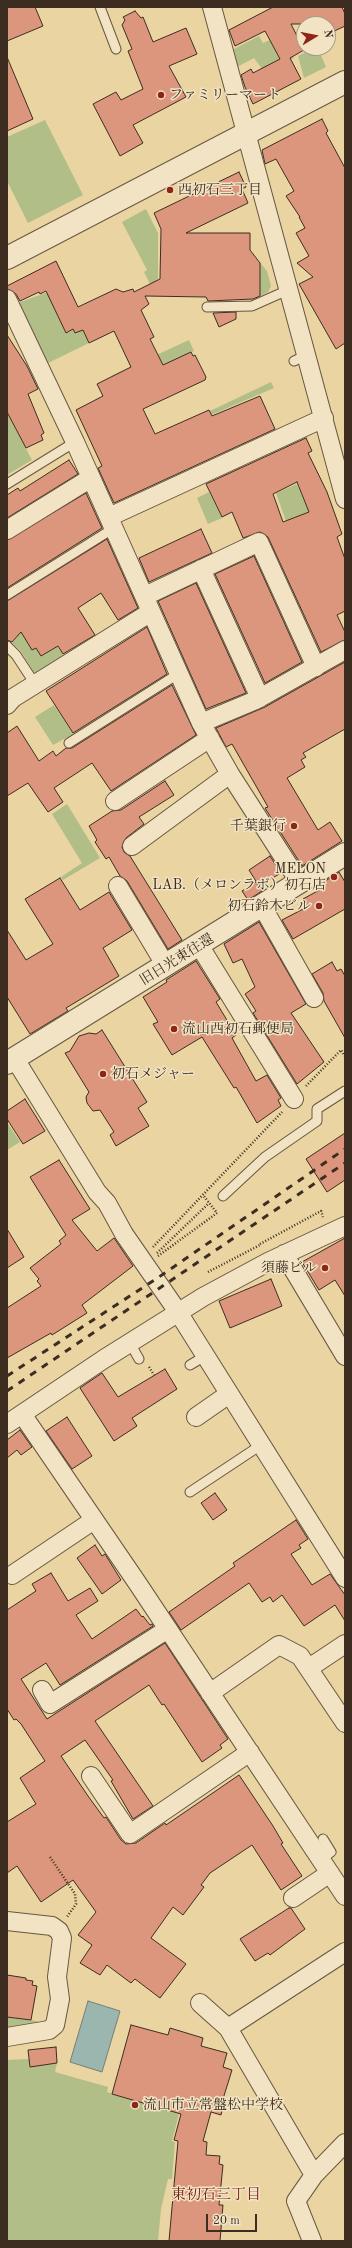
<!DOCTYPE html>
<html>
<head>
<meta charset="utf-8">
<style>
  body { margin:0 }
  #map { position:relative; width:352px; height:2248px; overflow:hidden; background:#e9d4a2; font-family:"Old Standard TT",serif }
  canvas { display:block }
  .frame { position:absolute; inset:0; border:8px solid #3d2d21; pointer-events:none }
  .north { position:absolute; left:296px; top:16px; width:40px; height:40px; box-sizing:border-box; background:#f1e3c3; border:1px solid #a99a82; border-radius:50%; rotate:80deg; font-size:11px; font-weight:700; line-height:16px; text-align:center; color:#3d2d21 }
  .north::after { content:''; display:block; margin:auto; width:14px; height:18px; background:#8f2418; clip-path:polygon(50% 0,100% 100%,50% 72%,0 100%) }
  .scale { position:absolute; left:206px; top:2214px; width:51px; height:18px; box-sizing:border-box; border:2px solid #3d2d21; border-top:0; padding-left:5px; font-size:12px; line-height:14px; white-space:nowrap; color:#3d2d21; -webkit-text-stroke:3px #f1e3c3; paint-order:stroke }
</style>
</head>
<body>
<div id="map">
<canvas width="352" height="2248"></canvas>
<div class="frame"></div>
<div class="north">N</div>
<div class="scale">20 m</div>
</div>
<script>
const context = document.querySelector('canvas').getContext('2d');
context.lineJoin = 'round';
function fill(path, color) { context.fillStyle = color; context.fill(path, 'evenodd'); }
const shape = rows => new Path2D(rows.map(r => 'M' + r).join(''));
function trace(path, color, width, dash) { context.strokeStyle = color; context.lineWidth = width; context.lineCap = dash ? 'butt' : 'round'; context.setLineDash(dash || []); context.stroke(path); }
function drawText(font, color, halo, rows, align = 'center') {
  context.font = font + ' "Old Standard TT","Noto Serif JP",serif'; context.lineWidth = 3; context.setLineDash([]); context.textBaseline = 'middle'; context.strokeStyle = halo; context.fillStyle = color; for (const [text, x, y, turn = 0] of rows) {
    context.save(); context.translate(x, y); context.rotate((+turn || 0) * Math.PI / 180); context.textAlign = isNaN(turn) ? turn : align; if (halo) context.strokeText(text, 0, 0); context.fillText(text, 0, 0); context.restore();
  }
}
const green = shape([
  [259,36,263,43,270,40,279,58,291,52,294,58,265,73,254,58,237,67,232,50],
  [314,48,318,48,326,67,304,78,298,56],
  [45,120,83,195,28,223,7,181,7,137],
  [146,209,158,233,158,292,154,292,144,272,147,270,122,222],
  [257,259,267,271,271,286,268,292,260,296],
  [48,292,66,333,73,329,75,333,83,330,89,343,44,365,15,304],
  [189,340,194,351,116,387,111,376],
  [271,382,274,388,211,415,210,411],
  [7,412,32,460,7,475],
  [297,484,309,512,301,515,305,525,292,538,276,493],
  [209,492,222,518,208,524,197,498],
  [19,621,32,642,29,644,32,650,36,648,41,656,57,646,66,659,35,674,20,650,12,643,17,637,8,628],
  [54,705,73,734,53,745,35,717],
  [67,804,100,858,63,880,61,877,82,863,52,814],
  [7,1122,20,1142,7,1150],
  [7,2017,31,2020,45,2023,7,2029],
  [29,2059,30,2067,57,2063,55,2072,108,2087,107,2092,179,2114,172,2141,175,2142,172,2179,168,2179,161,2209,158,2241,7,2241,7,2060]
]);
const water = shape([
  [88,2001,120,2011,102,2072,70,2062,88,2001]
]);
const building = shape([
  [7,7,35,7,43,26,7,41,7,7],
  [273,7,342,7,345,14,345,26,328,34,328,24,291,24,304,50,290,58,301,79,253,104,245,87,241,75,251,69,253,73,280,59,265,31,235,46,229,30,273,7],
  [135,11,141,18,143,17,153,42,186,28,197,54,169,66,186,97,133,125,143,143,120,156,93,104,116,92,121,100,143,89,128,51,132,49,122,25,125,20,123,17,135,11],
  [7,57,33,119,7,131,7,57],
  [322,119,328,131,326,133,345,168,345,343,336,349,299,284,313,277,297,263,309,256,296,233,305,228,299,217,300,217,286,196,294,191,276,159,265,164,262,150,322,119],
  [239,172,246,187,242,189,248,203,186,233,250,233,250,250,260,263,260,296,253,299,208,301,206,297,145,296,149,304,141,310,154,337,150,339,163,365,191,352,193,356,195,355,206,377,205,380,143,409,155,434,209,410,212,416,260,396,275,429,114,503,98,468,102,466,76,410,103,396,97,384,131,367,114,331,89,343,83,330,75,333,73,329,66,333,46,291,40,294,39,292,20,301,16,294,7,289,7,286,56,261,78,307,116,289,123,292,133,289,134,292,160,279,161,229,154,213,239,172],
  [236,312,236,319,219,327,213,313,236,312],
  [7,335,27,366,38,389,28,394,44,433,41,435,43,440,26,448,7,412,7,335],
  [306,438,312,451,308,453,327,492,342,534,337,537,345,559,345,611,337,615,345,632,345,640,321,652,268,537,260,532,243,538,232,512,222,517,206,484,306,438],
  [297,482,309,512,283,522,273,494,297,482],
  [69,460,78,474,7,518,7,495,18,488,20,491,69,460],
  [86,493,102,528,7,588,7,540,86,493],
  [201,529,212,553,149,582,139,558,201,529],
  [107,539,138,608,118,620,101,593,78,608,95,635,63,654,58,646,41,656,36,648,32,650,21,632,12,642,7,640,7,601,107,539],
  [254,556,302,662,265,683,215,574,254,556],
  [196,583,246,693,206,709,158,601,196,583],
  [147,627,167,674,73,733,46,691,147,627],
  [345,662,345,729,303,753,306,757,301,760,305,767,287,778,318,830,330,822,342,841,302,866,265,808,268,807,232,744,226,747,216,728,265,707,345,662],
  [172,685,196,735,111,791,92,763,54,788,63,802,48,812,28,783,7,796,7,733,17,726,39,761,53,751,56,756,66,748,72,748,172,685],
  [165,781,174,795,139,817,144,824,126,838,122,847,124,852,130,856,182,940,168,949,127,881,120,876,109,857,106,859,95,842,97,840,89,826,112,811,121,810,165,781],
  [270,856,281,873,259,886,249,870,270,856],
  [339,872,345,882,345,909,293,939,282,920,307,907,303,899,323,888,321,884,339,872],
  [60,878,80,910,109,892,132,930,103,948,119,976,66,1008,68,1011,30,1034,7,997,7,930,26,960,53,944,25,899,60,878],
  [256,882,262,891,248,900,242,891,256,882],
  [259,922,306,1004,291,1013,324,1062,297,1084,253,1013,256,1011,245,994,255,987,242,959,233,963,224,944,259,922],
  [196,961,220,999,216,1002,236,1035,232,1038,256,1081,267,1075,281,1098,278,1100,281,1106,257,1123,236,1087,234,1088,202,1037,172,1055,153,1024,158,1022,143,997,167,982,166,980,196,961],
  [332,962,337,971,341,969,345,976,345,1038,324,1001,323,993,312,974,332,962],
  [102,1030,147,1102,138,1108,149,1126,116,1146,110,1135,114,1132,100,1110,93,1111,87,1103,86,1097,89,1092,65,1053,70,1051,79,1036,89,1033,96,1034,102,1030],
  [25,1099,45,1131,23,1144,7,1119,7,1111,25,1099],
  [345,1133,345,1180,327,1192,306,1159,345,1133],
  [59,1160,90,1209,72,1220,97,1251,114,1238,133,1266,82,1305,87,1313,52,1335,51,1333,7,1358,7,1308,41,1286,37,1281,39,1279,30,1268,61,1244,59,1241,66,1235,30,1177,59,1160],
  [7,1229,24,1257,7,1268,7,1229],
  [345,1238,345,1296,335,1280,319,1290,302,1262,345,1238],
  [271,1279,282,1306,230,1328,219,1301,271,1279],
  [165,1369,177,1389,132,1418,137,1426,114,1441,80,1388,102,1373,118,1397,165,1369],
  [67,1417,92,1456,72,1469,46,1431,67,1417],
  [20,1430,32,1447,21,1455,17,1450,7,1458,7,1440,20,1430],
  [215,1493,227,1510,213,1520,201,1503,215,1493],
  [296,1520,308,1539,299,1545,301,1548,291,1554,312,1585,330,1574,345,1595,345,1621,335,1605,304,1626,282,1595,273,1602,270,1597,262,1602,249,1583,181,1630,169,1612,235,1566,233,1563,296,1520],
  [95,1545,102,1556,105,1554,121,1580,102,1594,77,1558,95,1545],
  [51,1573,68,1601,90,1588,98,1601,76,1615,92,1639,136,1609,142,1617,143,1616,150,1625,152,1624,153,1626,60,1685,46,1663,21,1679,47,1719,165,1643,228,1739,220,1745,222,1748,202,1762,164,1704,162,1705,149,1685,95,1721,153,1806,133,1819,111,1781,113,1780,85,1740,61,1756,88,1796,104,1818,106,1817,121,1840,126,1844,136,1843,165,1823,166,1825,239,1775,273,1826,283,1843,281,1844,302,1876,281,1890,252,1845,210,1873,201,1885,204,1887,183,1915,173,1907,151,1938,186,1964,160,1998,135,1979,131,1983,107,1965,100,1975,80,1963,92,1945,78,1935,96,1912,73,1880,41,1902,17,1866,7,1873,7,1822,36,1804,20,1778,45,1761,21,1724,16,1719,14,1720,7,1709,7,1610,36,1591,32,1584,51,1573],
  [289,1908,291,1908,305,1929,270,1955,268,1953,255,1961,240,1939,289,1908],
  [7,1975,26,1978,26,1980,33,1981,32,1985,37,1986,31,2020,7,2017,7,1975],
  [131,2025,168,2035,170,2028,203,2038,201,2046,227,2053,223,2067,232,2070,223,2099,225,2099,221,2115,211,2112,203,2141,207,2142,206,2155,220,2156,219,2164,223,2165,219,2205,223,2205,220,2241,169,2241,178,2141,174,2140,181,2114,112,2094,131,2025],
  [56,2047,57,2063,30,2067,28,2050,56,2047]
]);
const path = shape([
  [306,1086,341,1050,345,1056],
  [260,1244,321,1211,323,1217],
  [153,1247,282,1112],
  [157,1253,209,1203],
  [158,1256,217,1213,203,1195],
  [208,1272,260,1245],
  [149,1367,154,1375],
  [50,1857,75,1894,76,1904,67,1917]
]);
const service = shape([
  [100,7,116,49],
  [207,307,252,306,288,290],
  [294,361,305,356],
  [7,484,75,442],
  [7,595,114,528],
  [7,646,16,655,35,684],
  [69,743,178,674],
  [223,1196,265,1157,317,1121,317,1109,345,1091],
  [130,1343,139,1359],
  [190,1365,205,1356],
  [190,1492,261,1445],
  [321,1860,331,1852,323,1839]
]);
const minor = shape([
  [212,7,345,499],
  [7,299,75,442,201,723,230,774,300,883],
  [109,517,324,418],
  [7,530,91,478],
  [201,569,260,698],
  [145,596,259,542,316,667],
  [7,705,13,698,151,612],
  [201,723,256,700,345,650],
  [115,801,210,738],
  [132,846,230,774],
  [118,886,166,966],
  [262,906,314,998],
  [199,945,294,1099],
  [15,1059,97,1192,107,1203,124,1234,178,1312,345,1578],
  [284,1254,345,1356],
  [22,1414,138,1584,345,1896],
  [196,1417,229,1394],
  [7,1424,104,1359,203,1297,268,1262,345,1226],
  [12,1575,94,1520],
  [309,1668,345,1644],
  [42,1690,50,1704,168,1629],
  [210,1693,279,1645,300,1656,345,1723],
  [91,1776,130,1834,250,1752],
  [293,1898,330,1873],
  [7,1921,52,1926,59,1931,62,1938,57,1977,60,1999,55,2025,49,2030,7,2037],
  [200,2003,228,2028,314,2175],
  [228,2028,345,1952],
  [312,2241,296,2201,314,2175,345,2143]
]);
const tertiary = shape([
  [7,258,345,82],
  [7,1063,345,854]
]);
const rail = shape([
  [7,1376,156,1279,345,1149],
  [7,1391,345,1163]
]);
const markers = [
  [161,95,4,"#8f2418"],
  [170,190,4,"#8f2418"],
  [294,826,4,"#8f2418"],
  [334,877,4,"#8f2418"],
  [319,906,4,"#8f2418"],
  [174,1029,4,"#8f2418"],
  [103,1074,4,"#8f2418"],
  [325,1268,4,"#8f2418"],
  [135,2105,4,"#8f2418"]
];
const poiNames = [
  ["ファミリーマート",169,95],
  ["西初石三丁目",178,190],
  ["千葉銀行",286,826,"right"],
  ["MELON",326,869,"right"],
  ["LAB.（メロンラボ）初石店",326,885,"right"],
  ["初石鈴木ビル",311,906,"right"],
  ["流山西初石郵便局",182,1029],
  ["初石メジャー",111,1074],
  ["須藤ビル",317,1268,"right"],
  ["流山市立常盤松中学校",143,2105]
];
const streetNames = [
  ["旧日光東往還",177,960,-32]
];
const neighbourhoodNames = [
  ["東初石三丁目",216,2195]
];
fill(green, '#b2be88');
fill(water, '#9ab6af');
trace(water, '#757f76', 1);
fill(building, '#db967d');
trace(building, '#3d2d21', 1);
trace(service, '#685741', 11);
trace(minor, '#685741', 20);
trace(tertiary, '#685741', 24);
trace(path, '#3d2d21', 2.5, [1, 2]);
trace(service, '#f1e3c3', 9);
trace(minor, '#f1e3c3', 18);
trace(tertiary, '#f1e3c3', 22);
trace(rail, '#3d2d21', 3, [7, 7]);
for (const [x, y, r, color] of markers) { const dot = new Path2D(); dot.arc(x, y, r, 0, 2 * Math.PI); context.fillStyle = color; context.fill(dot); trace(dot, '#f1e3c3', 1.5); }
drawText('14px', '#3d2d21', '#f1e3c3', poiNames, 'left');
drawText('14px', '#3d2d21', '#f1e3c3', streetNames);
drawText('15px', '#7a1f14', '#f1e3c3', neighbourhoodNames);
</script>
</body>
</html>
